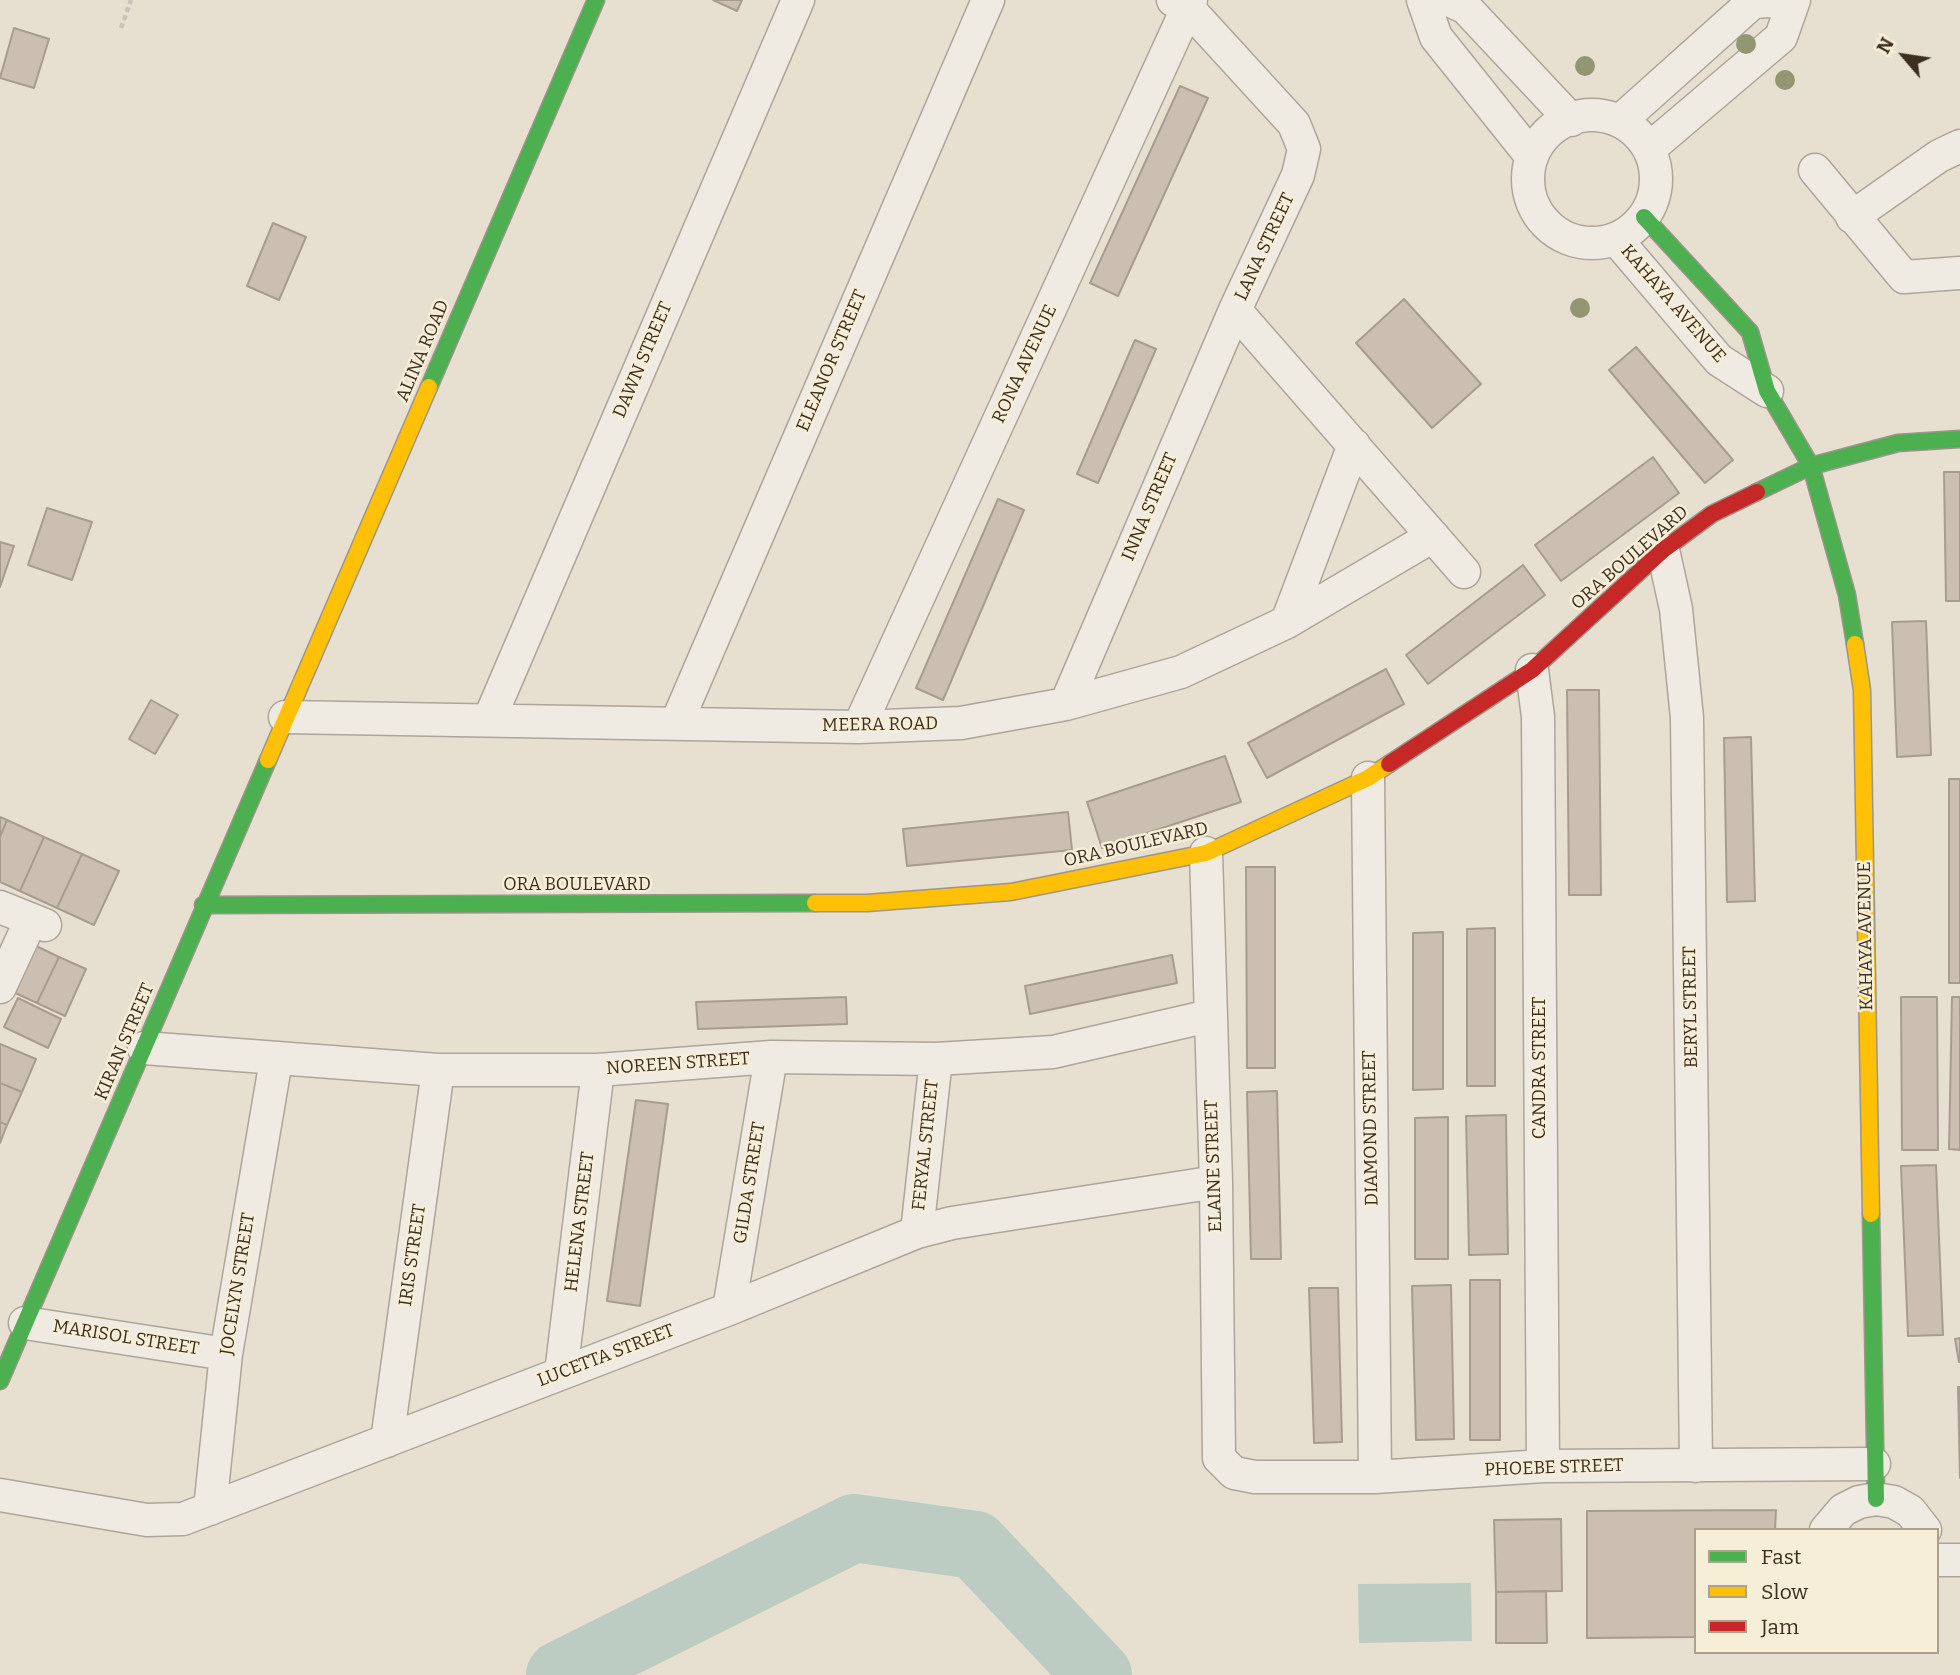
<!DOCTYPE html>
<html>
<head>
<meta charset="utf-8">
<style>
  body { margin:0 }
  #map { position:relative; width:1960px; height:1675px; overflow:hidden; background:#e7e0d1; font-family:Bitter,serif }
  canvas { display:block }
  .legend { position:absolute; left:1694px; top:1528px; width:245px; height:126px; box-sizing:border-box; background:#f7eed8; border:2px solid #ada18e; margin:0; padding:9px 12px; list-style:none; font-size:21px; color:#3d2e20 }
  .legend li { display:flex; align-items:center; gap:14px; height:35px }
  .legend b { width:35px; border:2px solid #ada18e }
  .north { position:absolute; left:1869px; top:21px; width:70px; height:70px; -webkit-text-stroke:5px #f7eed8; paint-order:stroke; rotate:299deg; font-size:19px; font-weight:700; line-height:28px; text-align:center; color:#3d2e20 }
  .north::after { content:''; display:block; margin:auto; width:24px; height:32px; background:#3d2e20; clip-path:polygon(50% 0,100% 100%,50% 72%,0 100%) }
</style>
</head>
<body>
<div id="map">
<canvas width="1960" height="1675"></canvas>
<ul class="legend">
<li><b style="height:9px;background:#4caf50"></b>Fast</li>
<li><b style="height:9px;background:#ffc107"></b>Slow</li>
<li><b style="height:9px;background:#c62828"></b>Jam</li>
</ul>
<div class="north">N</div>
</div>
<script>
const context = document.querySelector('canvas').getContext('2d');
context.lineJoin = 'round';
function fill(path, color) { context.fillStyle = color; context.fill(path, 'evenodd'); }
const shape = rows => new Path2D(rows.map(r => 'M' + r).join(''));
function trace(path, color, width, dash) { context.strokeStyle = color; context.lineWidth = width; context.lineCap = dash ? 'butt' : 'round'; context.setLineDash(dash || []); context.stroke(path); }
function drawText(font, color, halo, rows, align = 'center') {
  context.font = font + ' Bitter,serif'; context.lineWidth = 5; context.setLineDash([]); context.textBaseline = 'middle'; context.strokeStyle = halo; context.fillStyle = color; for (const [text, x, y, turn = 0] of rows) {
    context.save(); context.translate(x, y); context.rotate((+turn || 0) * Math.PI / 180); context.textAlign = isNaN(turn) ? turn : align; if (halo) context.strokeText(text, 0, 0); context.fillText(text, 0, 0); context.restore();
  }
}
const water = shape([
  [1471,1583,1472,1641,1359,1643,1358,1584]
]);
const river = shape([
  [560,1675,854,1528,975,1545,1098,1675]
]);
const building = shape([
  [713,0,742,0,737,11,713,0],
  [14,28,49,39,34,88,0,78,14,28],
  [1180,86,1208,98,1118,296,1090,283,1180,86],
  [273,223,306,237,279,300,247,286,273,223],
  [1404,299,1481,384,1432,428,1356,343,1404,299],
  [1135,340,1156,349,1098,483,1077,474,1135,340],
  [1636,347,1733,460,1705,483,1609,370,1636,347],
  [1653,457,1679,493,1561,581,1535,545,1653,457],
  [1944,472,1960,472,1960,601,1946,601,1944,472],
  [998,499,1024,510,943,700,916,688,998,499],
  [47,508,92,522,72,580,28,565,47,508],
  [0,542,14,546,0,587,0,542],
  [1523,565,1545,595,1428,684,1406,655,1523,565],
  [1926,621,1931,755,1897,757,1892,622,1926,621],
  [1386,669,1404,704,1267,778,1248,743,1386,669],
  [1567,690,1599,690,1601,895,1569,895,1567,690],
  [151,700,178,715,155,754,129,739,151,700],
  [1751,737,1755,901,1727,902,1724,738,1751,737],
  [1225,756,1241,802,1102,848,1087,802,1225,756],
  [1949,779,1960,779,1960,983,1949,983,1949,779],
  [1068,812,1072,850,907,866,903,829,1068,812],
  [0,817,7,820,0,837,0,817],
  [7,820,44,837,20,891,0,882,0,837,7,820],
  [44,837,82,854,57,908,20,891,44,837],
  [82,854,119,871,94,925,57,908,82,854],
  [1246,867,1275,867,1275,1068,1247,1068,1246,867],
  [1495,928,1495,1086,1467,1086,1467,929,1495,928],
  [1443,932,1443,1089,1413,1090,1413,933,1443,932],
  [32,944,59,957,37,1003,11,991,32,944],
  [1172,955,1177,983,1030,1014,1025,986,1172,955],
  [59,957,86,969,65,1016,37,1003,59,957],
  [846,997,847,1024,698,1029,696,1002,846,997],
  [1901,997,1937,997,1938,1150,1902,1150,1901,997],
  [1952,997,1960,997,1960,1150,1949,1149,1952,997],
  [18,998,61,1019,48,1048,4,1027,18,998],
  [0,1044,36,1059,22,1092,0,1083,0,1044],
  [0,1083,22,1092,7,1125,0,1122,0,1083],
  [1277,1091,1281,1259,1251,1259,1247,1092,1277,1091],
  [636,1100,668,1104,640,1306,607,1301,636,1100],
  [1506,1115,1508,1254,1469,1255,1466,1116,1506,1115],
  [1448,1117,1448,1259,1415,1259,1415,1118,1448,1117],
  [0,1122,7,1125,0,1143,0,1122],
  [1936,1165,1943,1335,1908,1336,1901,1166,1936,1165],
  [1470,1280,1500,1280,1500,1440,1470,1440,1470,1280],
  [1451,1285,1454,1439,1416,1440,1412,1286,1451,1285],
  [1309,1288,1338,1288,1342,1442,1314,1443,1309,1288],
  [1960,1338,1960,1362,1959,1362,1955,1339,1960,1338],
  [1958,1387,1960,1387,1960,1478,1958,1387],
  [1776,1510,1775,1530,1696,1530,1696,1637,1587,1638,1587,1511,1776,1510],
  [1561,1519,1562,1591,1496,1592,1494,1520,1561,1519],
  [1546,1591,1547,1643,1496,1643,1496,1592,1546,1591]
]);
const path = shape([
  [121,28,131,0]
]);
const street = shape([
  [1423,0,1436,37,1532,157],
  [1449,0,1466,8,1571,120],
  '1528 179a64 64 0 1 1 128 0a64 64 0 1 1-128 0Z',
  [1620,121,1753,2,1789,0],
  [1649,149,1781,37,1794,0],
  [1815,170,1904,277,1960,273],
  [1852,217,1939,156,1960,146],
  [1616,239,1719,360,1767,391],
  [1235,310,1464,572],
  [1663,550,1676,609,1687,718,1696,1466],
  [1287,622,1354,445],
  [1532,670,1538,717,1543,1466],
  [1066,704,1235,310,1298,175,1304,149,1294,124,1187,7,1173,0],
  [285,717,859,727,961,723,1066,704,1181,672,1287,622,1433,536],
  [489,720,798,0],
  [677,722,988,0],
  [859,727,1191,0],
  [1368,778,1375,1477],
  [1206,853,1216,1182,1219,1458,1234,1473,1255,1477,1375,1477,1543,1466,1874,1464],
  [0,907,45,925],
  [0,987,31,920],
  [144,1048,438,1070,598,1070,771,1057,936,1059,1053,1052,1209,1016],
  [917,1232,936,1059],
  [729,1309,771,1057],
  [25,1323,226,1354],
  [561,1373,598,1070],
  [387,1441,438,1070],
  [0,1495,147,1520,183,1519,729,1309,917,1232,952,1223,1216,1182],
  [210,1509,226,1354,276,1060],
  [1826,1530,1843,1510,1859,1502,1876,1499,1894,1502,1910,1511,1925,1530],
  [1937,1560,1960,1560]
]);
const fast = shape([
  [1644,217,1750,332,1767,391,1811,466,1847,595,1855,644],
  [429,387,596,0],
  [1757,492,1811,466,1898,443,1960,439],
  [203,905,815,903],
  [1871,1214,1876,1499],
  [0,1381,268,760]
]);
const slow = shape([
  [1855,644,1862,690,1871,1214],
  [268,760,429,387],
  [815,903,867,903,1011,892,1206,853,1368,778,1389,764]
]);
const jam = shape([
  [1389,764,1532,670,1663,550,1712,514,1757,492]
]);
const trees = [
  [1746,44],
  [1585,66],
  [1785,80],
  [1580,308]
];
const streetNames = [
  ["LANA STREET",1265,247,-65],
  ["KAHAYA AVENUE",1673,304,49],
  ["ALINA ROAD",423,351,-67],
  ["DAWN STREET",643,360,-67],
  ["ELEANOR STREET",832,361,-67],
  ["RONA AVENUE",1025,364,-65],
  ["INNA STREET",1150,507,-67],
  ["ORA BOULEVARD",1630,558,-41],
  ["MEERA ROAD",880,725,-1],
  ["ORA BOULEVARD",1136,845,-13],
  ["ORA BOULEVARD",577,885],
  ["KAHAYA AVENUE",1866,936,-91],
  ["BERYL STREET",1691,1007,-91],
  ["KIRAN STREET",125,1042,-67],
  ["NOREEN STREET",678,1064,-4],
  ["CANDRA STREET",1540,1068,-90],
  ["DIAMOND STREET",1371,1128,-91],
  ["FERYAL STREET",926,1145,-84],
  ["ELAINE STREET",1214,1166,-92],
  ["GILDA STREET",750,1183,-81],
  ["HELENA STREET",580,1222,-83],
  ["IRIS STREET",413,1255,-82],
  ["JOCELYN STREET",238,1284,-81],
  ["MARISOL STREET",126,1338,9],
  ["LUCETTA STREET",606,1356,-21],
  ["PHOEBE STREET",1554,1468,-2]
];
fill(water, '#bcccc2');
trace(river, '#bcccc2', 68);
fill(building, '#cbbfb2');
trace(building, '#a89c90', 2);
trace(street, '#ada599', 35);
trace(fast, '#9c958a', 19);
trace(slow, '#9c958a', 19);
trace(jam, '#9c958a', 19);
trace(path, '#c8c2b9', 4.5, [5, 3.5]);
trace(street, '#efebe3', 32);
trace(fast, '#4caf50', 16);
trace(slow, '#ffc107', 16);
trace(jam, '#c62828', 16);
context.fillStyle = '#929673';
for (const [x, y] of trees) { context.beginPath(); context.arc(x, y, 10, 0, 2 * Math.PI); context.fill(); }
drawText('18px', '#3d2e20', '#f7eed8', streetNames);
</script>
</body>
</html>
